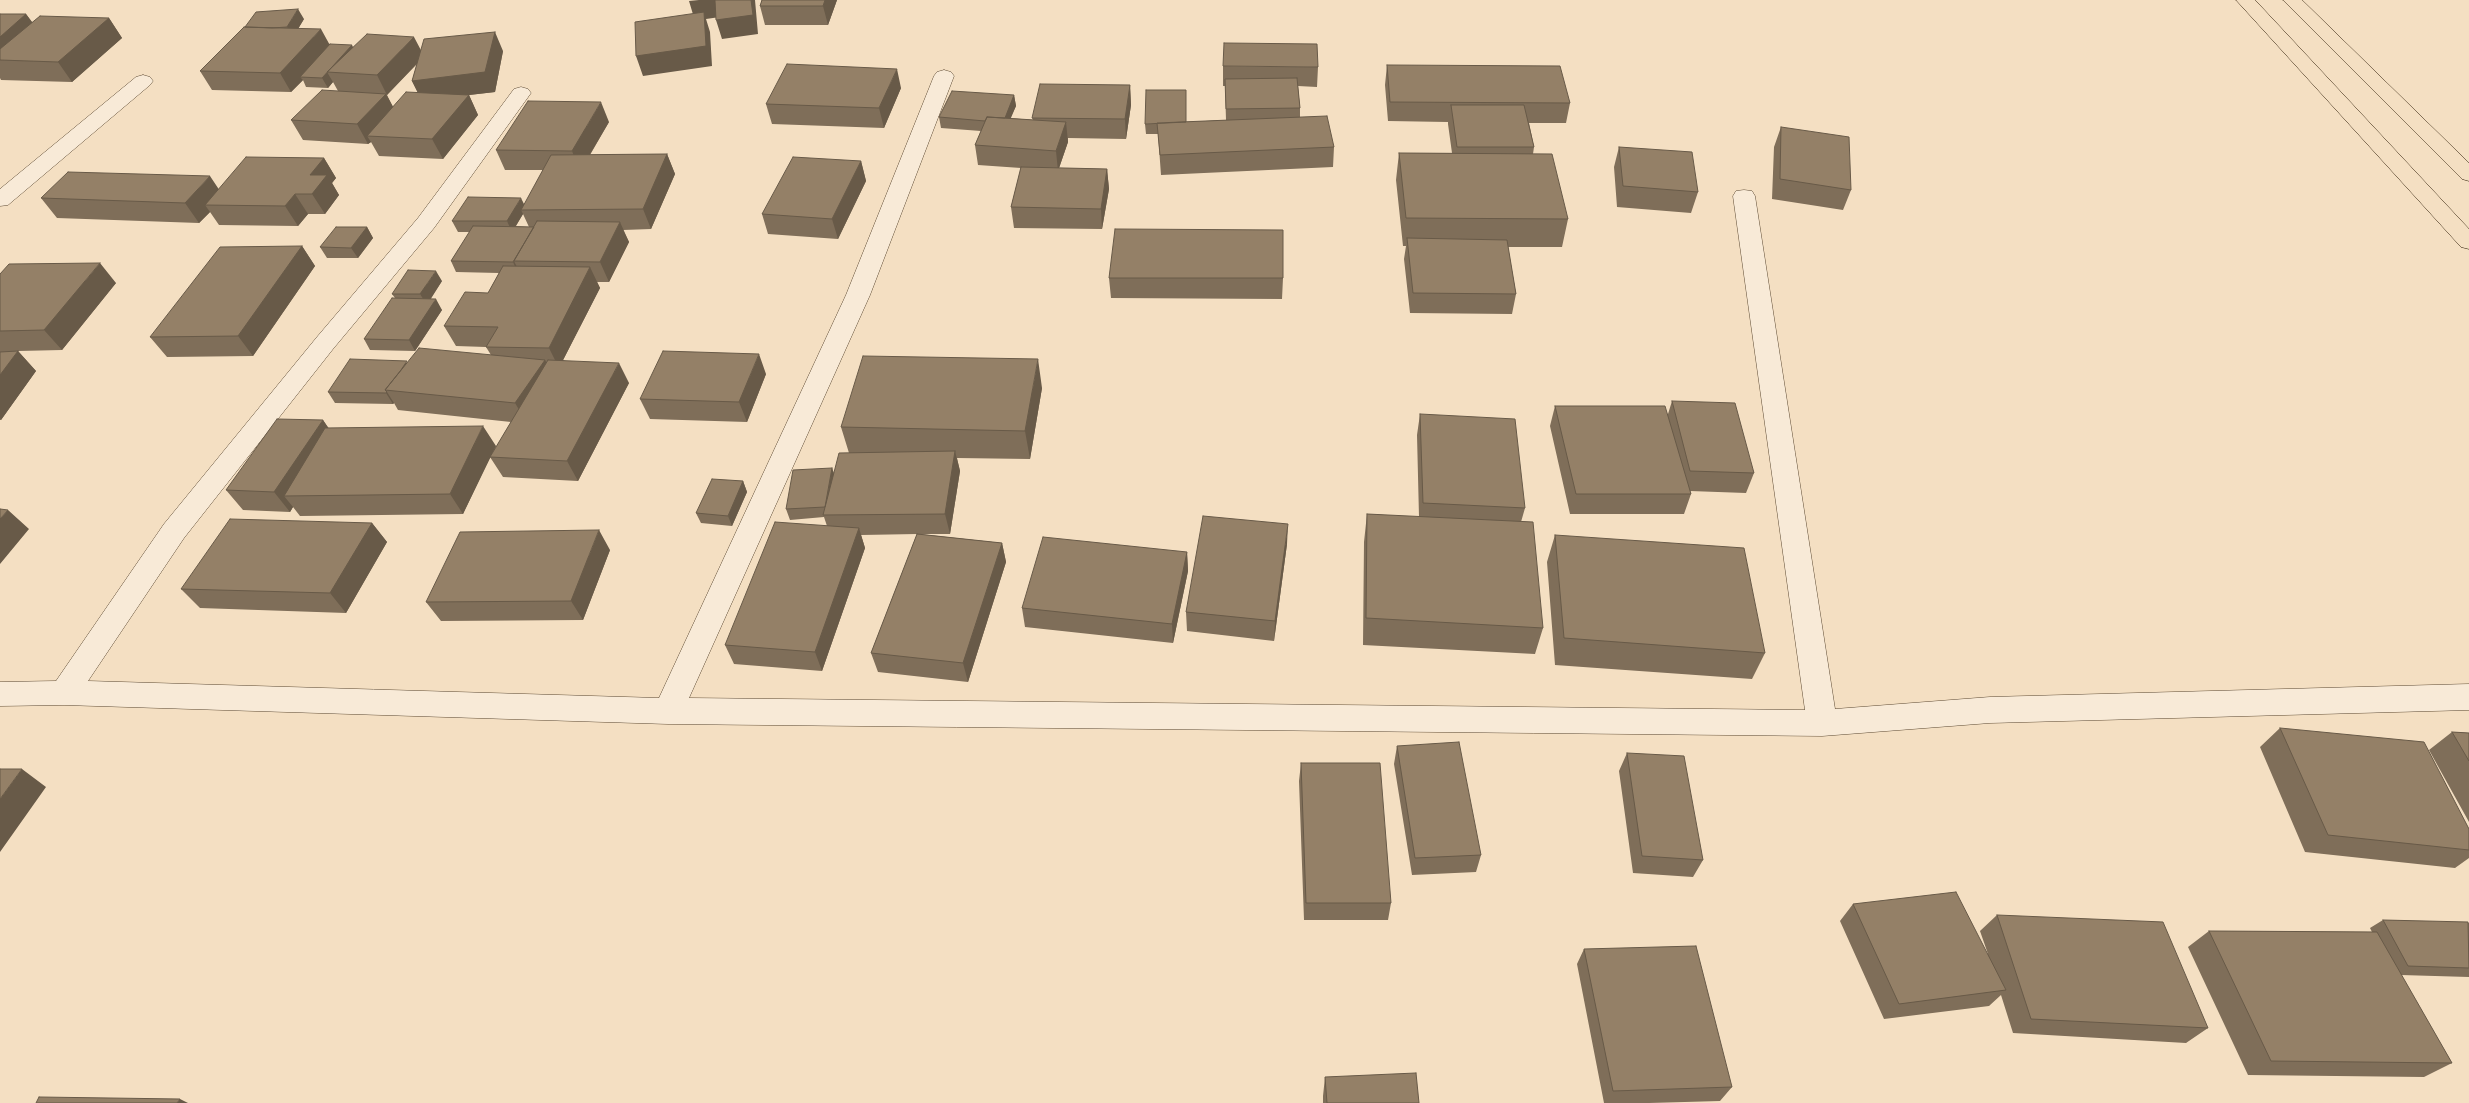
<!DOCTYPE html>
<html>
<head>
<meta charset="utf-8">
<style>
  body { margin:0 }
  canvas { display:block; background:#f4dfc2 }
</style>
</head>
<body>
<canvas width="2469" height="1103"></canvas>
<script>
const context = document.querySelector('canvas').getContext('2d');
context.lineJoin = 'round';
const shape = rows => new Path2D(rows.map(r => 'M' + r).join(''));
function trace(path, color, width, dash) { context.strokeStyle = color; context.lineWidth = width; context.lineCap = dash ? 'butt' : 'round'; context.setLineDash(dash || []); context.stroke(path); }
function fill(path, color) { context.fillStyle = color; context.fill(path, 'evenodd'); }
const minor = shape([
  [944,70,951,72,954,76,870,295,689,698,1805,710,1733,196,1736,191,1744,190,1752,191,1755,196,1835,709,1990,697,2469,684,2469,710,1990,723,1822,736,668,724,64,705,0,706,0,682,56,681,164,524,317,337,418,218,514,89,521,87,528,89,531,93,434,228,333,349,184,538,88,681,659,698,846,295,934,76,937,72,944,70],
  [143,75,150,77,153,81,150,85,8,205,0,206,0,189,136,77,143,75]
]);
const trunk = shape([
  [2236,0,2255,0,2469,229,2469,249,2461,247,2236,0],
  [2283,0,2302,0,2469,163,2469,181,2462,179,2283,0]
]);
const wall = shape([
  [762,0,837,0,828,25,765,25,760,6],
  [0,14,26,14,32,22,109,18,122,38,72,82,1,80,0,78],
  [304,19,298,29,330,45,353,47,421,50,503,51,495,92,469,95,478,115,443,159,379,156,371,142,368,144,303,140,291,120,338,91,333,82,328,88,306,87,303,80,291,92,212,90,200,71,244,27],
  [417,64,412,81,418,93,393,107,387,95],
  [1387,65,1570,103,1566,123,1529,123,1534,147,1533,154,1568,219,1562,247,1508,247,1516,294,1512,314,1410,313,1404,259,1406,246,1403,246,1396,180,1399,153,1452,153,1448,124,1448,122,1388,121,1385,85],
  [1223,66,1318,67,1317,87,1298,86,1300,108,1300,117,1334,147,1333,167,1161,175,1158,134,1146,134,1145,124,1226,120,1225,86,1223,86],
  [1130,85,1131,105,1126,139,1068,138,1068,142,1059,168,1107,169,1109,189,1102,229,1014,228,1011,207,1021,168,978,165,975,145,981,131,941,128,939,117,1014,95,1016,106,1010,118,1033,120,1032,118],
  [901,88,884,128,772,124,766,104],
  [609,122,590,155,667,154,675,174,651,229,623,230,629,242,609,282,597,282,600,288,563,360,629,383,578,481,503,477,490,457,463,514,300,516,293,507,290,512,243,510,226,490,323,420,328,428,496,446,491,456,511,422,398,410,394,403,393,404,335,403,328,392,408,362,491,355,486,347,456,346,444,326,488,293,499,273,456,272,451,261,470,232,458,232,452,221,525,204,543,170,505,170,496,150],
  [523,214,529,227,516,226],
  [1781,127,1851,190,1843,210,1772,199,1774,147],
  [1619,147,1698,192,1691,213,1617,207,1614,167],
  [324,158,336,178,332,183,339,195,325,214,308,214,298,226,219,225,210,212,199,223,57,218,41,198,219,189],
  [861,161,866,181,838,239,768,234,762,214],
  [367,227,373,238,358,258,327,258,320,247],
  [302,246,315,266,253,356,167,357,150,337],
  [0,274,116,283,62,350,18,351,36,371,1,420,0,420],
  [1109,278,1283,278,1282,299,1111,298],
  [442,281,430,299,442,310,415,351,370,350,364,339,395,298,392,294],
  [766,374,747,422,650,419,640,399],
  [1042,388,1030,459,957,458,960,471,950,534,920,534,1002,543,1006,562,968,682,878,672,871,653,917,534,861,535,865,548,822,671,734,664,725,645,827,526,824,517,790,520,786,509,832,468,834,473,849,453,841,427],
  [1672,401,1754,473,1746,493,1690,491,1691,494,1684,514,1570,514,1550,426,1555,406,1668,414],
  [1420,414,1525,508,1521,522,1543,628,1535,654,1363,645,1364,542,1367,514,1419,517,1417,435],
  [743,481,747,492,732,526,701,523,696,513],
  [372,523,387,542,346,613,200,608,181,589],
  [1555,535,1765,653,1752,679,1555,665,1547,562],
  [1287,544,1274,641,1187,631,1186,612],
  [610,550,583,620,441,621,426,602],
  [1187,552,1188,571,1173,643,1025,627,1022,608],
  [2280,728,2469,829,2469,858,2455,868,2305,852,2260,747],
  [2452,732,2469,733,2469,822,2429,750],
  [1397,746,1481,855,1476,872,1412,875,1394,764],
  [1627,753,1703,860,1693,877,1633,873,1619,771],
  [1301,763,1391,903,1388,920,1304,920,1299,781],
  [1853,904,1988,954,1980,931,1997,915,2208,1028,2186,1043,2013,1033,2001,995,1989,1006,1884,1019,1840,921],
  [2383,920,2469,923,2469,977,2401,975,2452,1063,2424,1077,2248,1075,2188,947,2209,931,2372,932,2370,928],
  [1584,949,1732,1087,1720,1101,1649,1103,1604,1103,1577,964],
  [1325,1077,1419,1103,1323,1103,1323,1096]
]);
const shadedWall = shape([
  [699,0,715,0,720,17,706,19,710,32,712,66,643,76,636,56,695,21,689,1],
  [751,0,755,0,758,34,722,39,716,20],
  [825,0,837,0,828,25,823,6],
  [298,9,304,19,293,37,287,27],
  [26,14,40,33,0,60,0,37],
  [109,18,122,38,72,82,58,62],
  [321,29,332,49,300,77,303,80,291,92,280,73],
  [495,32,503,51,495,92,469,95,478,115,443,159,432,139,422,101,412,81],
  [414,37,424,56,387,95,377,75],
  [352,45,357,55,327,72],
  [897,69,901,88,884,128,879,108],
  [327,72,333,82,328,88,322,78],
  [1130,85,1131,105,1126,139,1125,119],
  [386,94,397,114,367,136,371,142,368,144,357,124],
  [1014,95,1016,106,1005,132,1003,122],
  [601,102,609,122,580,171,572,151],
  [1066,122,1068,142,1058,171,1056,151],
  [667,154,675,174,651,229,643,209],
  [324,158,336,178,332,183,339,195,325,214,312,194,310,175],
  [861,161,866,181,838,239,832,219],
  [1107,169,1109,189,1102,229,1101,209],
  [210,176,224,197,205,205,210,212,199,223,185,203],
  [295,194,308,214,298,226,285,206],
  [521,198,526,208,521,210,523,214,512,232,507,221],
  [620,222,629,242,609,282,600,262],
  [367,227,373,238,358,258,351,248],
  [302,246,315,266,253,356,238,336],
  [514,261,519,271,518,273,513,262],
  [100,263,116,283,62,350,44,330],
  [590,267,600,288,559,368,549,348],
  [436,271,442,281,427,305,420,294],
  [436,299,442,310,415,351,409,340],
  [18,351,36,371,1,420,0,418,0,375],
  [759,354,766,374,747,422,739,402],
  [1038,359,1042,388,1030,459,1025,431],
  [545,360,556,380,527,423,515,403],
  [619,363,629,383,578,481,567,461],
  [387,392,394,403,393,404,386,393],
  [323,420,337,440,284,496,293,507,290,512,274,492],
  [483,426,496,446,463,514,450,494],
  [955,451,960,471,950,534,945,514],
  [832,468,835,478,826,506],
  [743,481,747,492,732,526,728,516],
  [8,510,29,529,0,564,0,519],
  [372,523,387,542,346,613,330,593],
  [1288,524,1287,544,1274,641,1275,621],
  [859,528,865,548,822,671,815,652],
  [599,530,610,550,583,620,571,601],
  [1002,543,1006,562,968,682,963,663],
  [1187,552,1188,571,1173,643,1172,624],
  [22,769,46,787,0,852,0,799],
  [180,1099,188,1103,177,1103]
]);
const building = shape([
  [715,0,751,0,753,15,716,20,715,0],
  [762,0,825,0,823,6,760,6,762,0],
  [298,9,287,27,272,28,245,27,256,12,298,9],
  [704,12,706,46,636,56,635,22,704,12],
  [0,14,26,14,0,37,0,14],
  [40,16,109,18,58,62,0,60,0,49,40,16],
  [244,27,321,29,280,73,200,71,244,27],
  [495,32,485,72,412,81,424,39,495,32],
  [367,34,414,37,377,75,327,72,367,34],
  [1224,43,1317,44,1318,67,1223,66,1224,43],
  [330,44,352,45,322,78,300,77,330,44],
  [787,64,897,69,879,108,766,104,787,64],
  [1387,65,1560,66,1570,103,1390,102,1387,65],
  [1297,78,1300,108,1226,109,1225,79,1297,78],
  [1040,84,1130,85,1125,119,1032,118,1040,84],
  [322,90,386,94,357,124,291,120,322,90],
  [1146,90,1186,90,1186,122,1145,124,1146,90],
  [952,91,1014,95,1005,118,987,117,985,121,939,117,952,91],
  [406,92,469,95,432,139,367,136,406,92],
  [528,101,601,102,572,151,496,150,528,101],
  [1451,105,1524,105,1534,147,1457,147,1451,105],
  [1327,116,1334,147,1160,155,1157,123,1327,116],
  [987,117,1066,122,1056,151,975,145,987,117],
  [1781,127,1849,137,1851,190,1780,179,1781,127],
  [1619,147,1692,152,1698,192,1623,186,1619,147],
  [1399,153,1552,154,1568,219,1406,218,1399,153],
  [667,154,643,209,521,210,551,155,667,154],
  [246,157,324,158,310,175,327,175,312,194,295,194,285,206,205,205,246,157],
  [793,157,861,161,832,219,762,214,793,157],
  [1021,167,1107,169,1101,209,1011,207,1021,167],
  [68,172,210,176,185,203,41,198,68,172],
  [468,197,521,198,507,221,452,221,468,197],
  [537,221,620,222,600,262,514,261,537,221],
  [473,226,534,227,513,262,451,261,473,226],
  [336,227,367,227,351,248,320,247,336,227],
  [1115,229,1283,230,1283,278,1109,278,1115,229],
  [1407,238,1507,240,1516,294,1413,293,1407,238],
  [302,246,238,336,150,337,220,247,302,246],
  [100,263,44,330,0,331,0,274,9,264,100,263],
  [503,266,590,267,549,348,486,347,498,327,444,326,465,292,488,293,503,266],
  [408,270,436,271,420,294,392,294,408,270],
  [392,298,436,299,409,340,364,339,392,298],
  [419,348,545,360,515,403,385,390,419,348],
  [18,351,0,375,0,352,18,351],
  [663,351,759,354,739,402,640,399,663,351],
  [863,356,1038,359,1025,431,841,427,863,356],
  [350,359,407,361,401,370,385,390,387,392,386,393,328,392,350,359],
  [548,360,619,363,567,461,490,457,548,360],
  [1672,401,1735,403,1754,473,1690,471,1672,401],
  [1555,406,1665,406,1691,494,1576,494,1555,406],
  [1420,414,1515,419,1525,508,1423,503,1420,414],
  [277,419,323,420,274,492,226,490,277,419],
  [483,426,450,494,284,496,325,428,483,426],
  [955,451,945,514,823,515,839,453,955,451],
  [832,468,825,507,786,509,793,470,832,468],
  [712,479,743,481,728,516,696,513,712,479],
  [0,509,8,510,0,519,0,509],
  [1367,514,1533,522,1543,628,1366,618,1367,514],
  [1203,516,1288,524,1275,621,1186,612,1203,516],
  [230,519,372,523,330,593,181,589,230,519],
  [775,522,859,528,815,652,725,645,775,522],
  [599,530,571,601,426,602,460,532,599,530],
  [917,534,1002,543,963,663,871,653,917,534],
  [1555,535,1744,548,1765,653,1564,638,1555,535],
  [1043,537,1187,552,1172,624,1022,608,1043,537],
  [2280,728,2424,742,2469,829,2469,850,2328,835,2280,728],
  [2452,732,2469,733,2469,761,2452,732],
  [1459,742,1481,855,1415,858,1397,746,1459,742],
  [1627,753,1684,756,1703,860,1642,856,1627,753],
  [1301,763,1380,763,1391,903,1306,903,1301,763],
  [0,769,22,769,0,799,0,769],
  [1956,892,2006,990,1899,1004,1853,904,1956,892],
  [1997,915,2163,922,2208,1028,2031,1019,1997,915],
  [2383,920,2468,922,2469,968,2408,966,2383,920],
  [2209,931,2377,932,2452,1063,2271,1061,2209,931],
  [1696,946,1732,1087,1613,1091,1584,949,1696,946],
  [1416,1073,1419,1103,1327,1103,1325,1077,1416,1073],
  [39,1097,180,1099,177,1103,36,1103,39,1097]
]);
trace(minor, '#5e4b34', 1);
trace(trunk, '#2c1a04', 1);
fill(minor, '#f8ead7');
fill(trunk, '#f4dfc2');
fill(wall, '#7f6e59');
fill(shadedWall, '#685a48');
fill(building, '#948067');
trace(building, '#685a48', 1);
</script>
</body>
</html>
